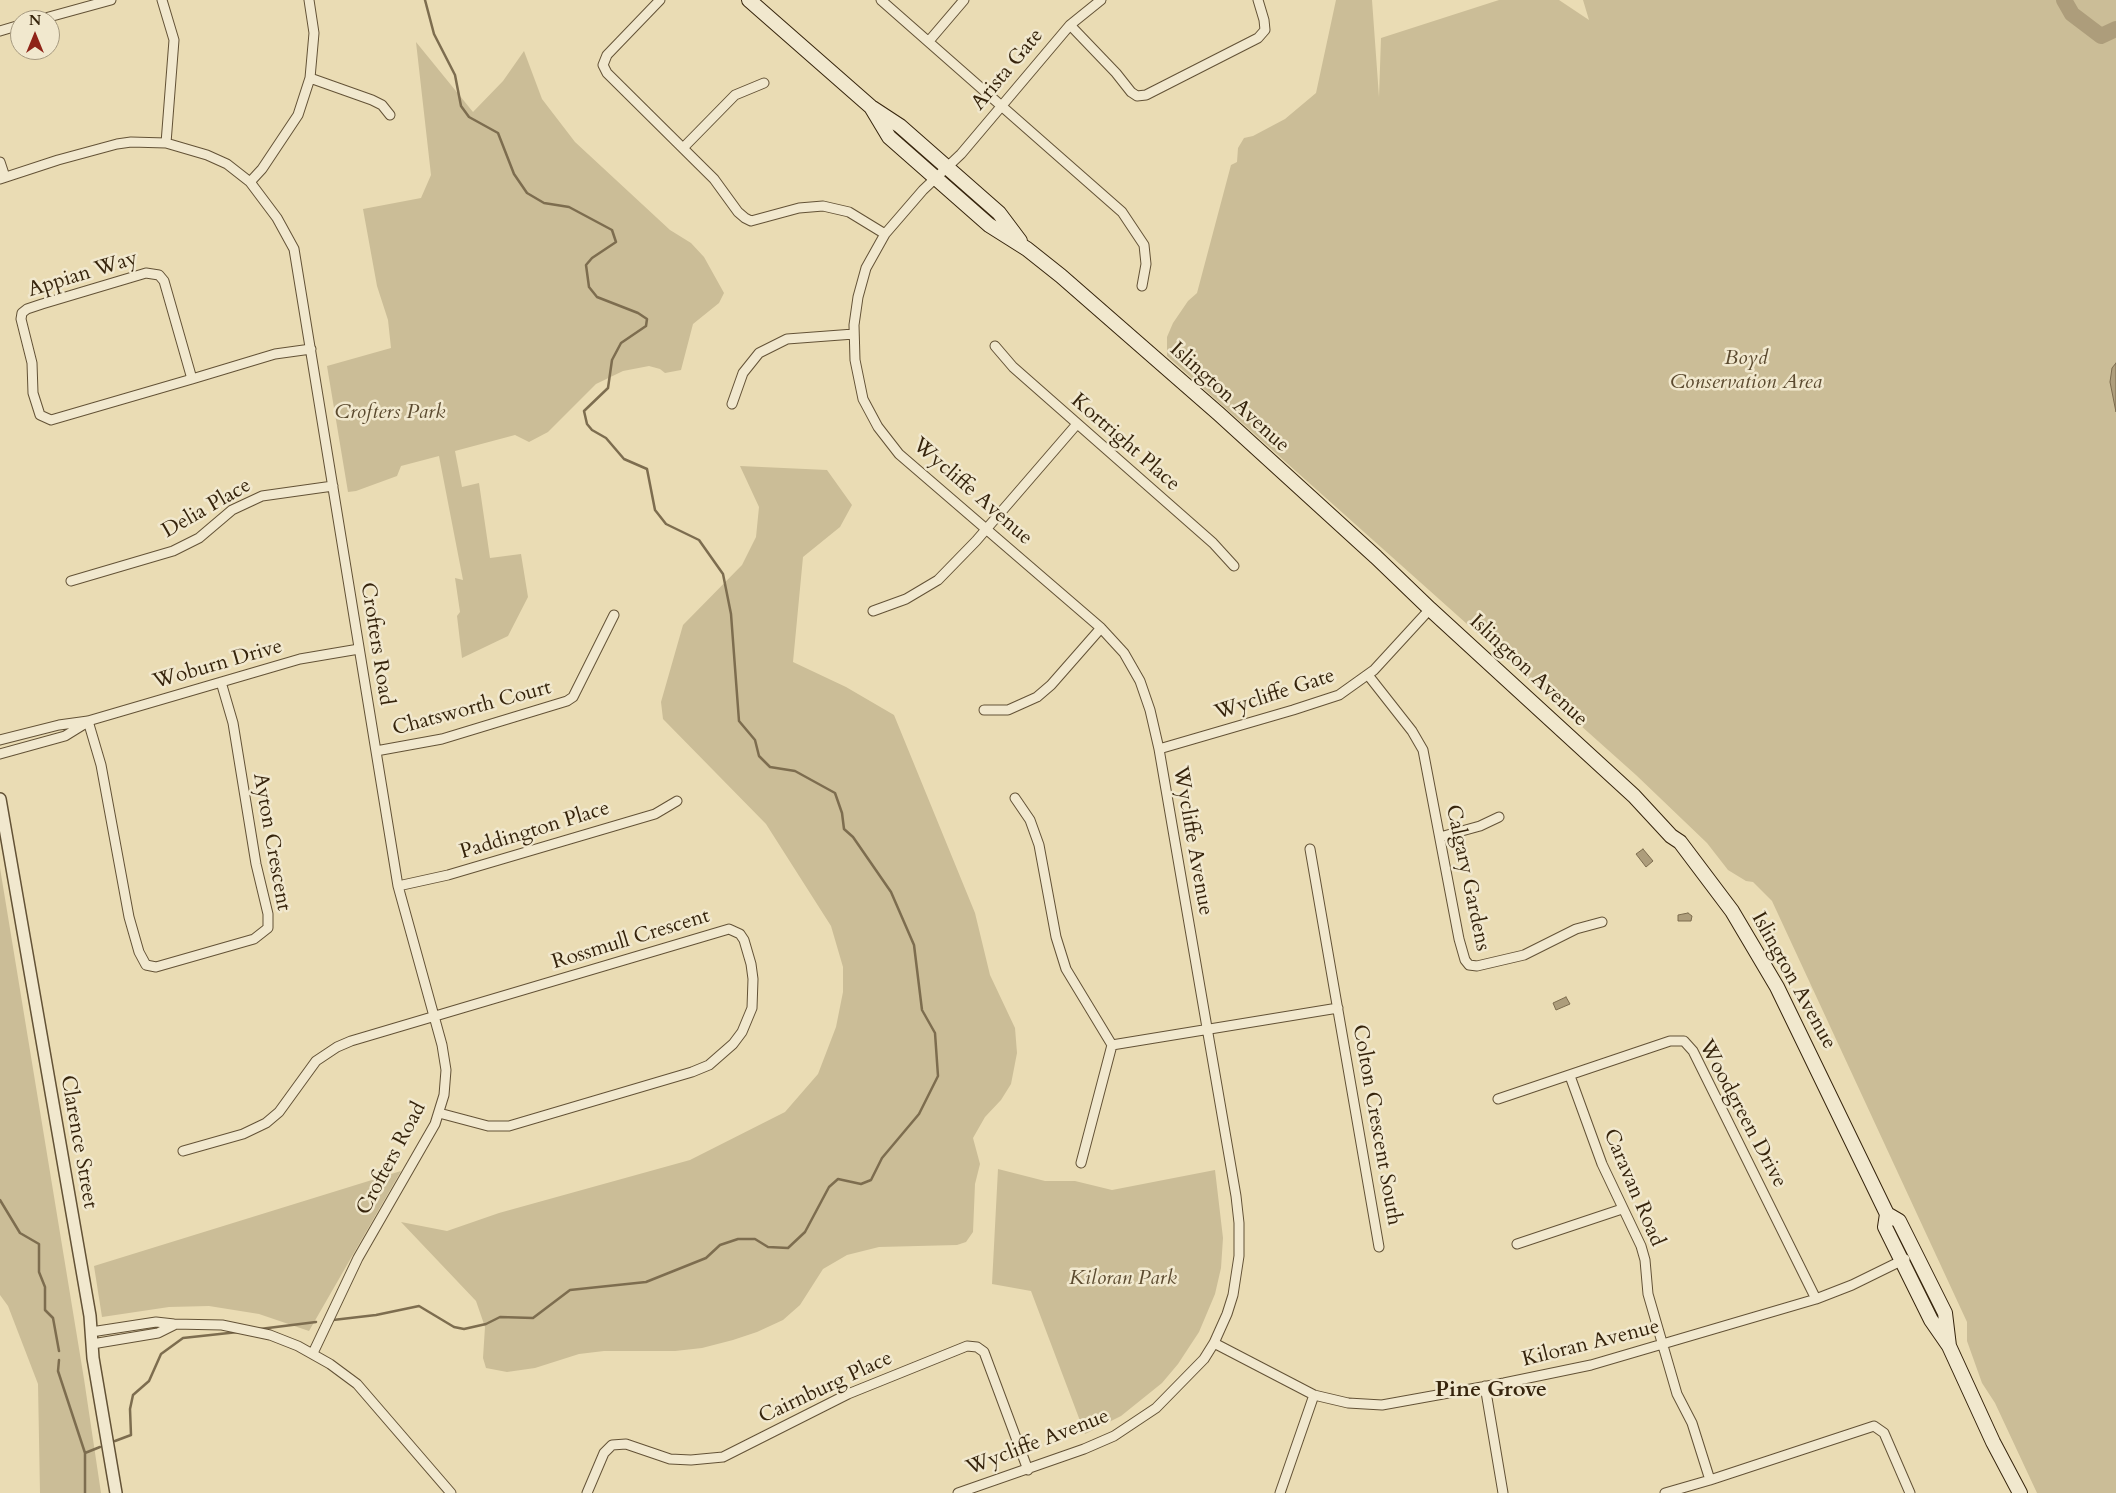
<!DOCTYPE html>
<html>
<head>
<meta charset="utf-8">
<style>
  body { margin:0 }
  #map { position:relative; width:2116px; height:1493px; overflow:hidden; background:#eadcb4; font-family:Cardo,serif }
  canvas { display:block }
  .north { position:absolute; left:10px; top:10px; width:50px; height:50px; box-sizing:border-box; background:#f1e8ce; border:1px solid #a69a80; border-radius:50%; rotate:0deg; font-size:14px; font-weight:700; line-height:20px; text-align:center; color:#36240c }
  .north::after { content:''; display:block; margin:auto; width:18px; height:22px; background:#8f2418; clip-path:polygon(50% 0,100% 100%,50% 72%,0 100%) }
</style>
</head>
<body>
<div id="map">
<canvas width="2116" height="1493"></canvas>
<div class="north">N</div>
</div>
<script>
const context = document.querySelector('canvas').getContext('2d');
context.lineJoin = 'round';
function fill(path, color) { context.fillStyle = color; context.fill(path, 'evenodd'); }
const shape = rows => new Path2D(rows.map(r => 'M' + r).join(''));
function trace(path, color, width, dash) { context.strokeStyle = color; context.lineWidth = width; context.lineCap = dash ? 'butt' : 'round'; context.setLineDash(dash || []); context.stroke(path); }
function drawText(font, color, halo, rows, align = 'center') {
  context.font = font + ' Cardo,serif'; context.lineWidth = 5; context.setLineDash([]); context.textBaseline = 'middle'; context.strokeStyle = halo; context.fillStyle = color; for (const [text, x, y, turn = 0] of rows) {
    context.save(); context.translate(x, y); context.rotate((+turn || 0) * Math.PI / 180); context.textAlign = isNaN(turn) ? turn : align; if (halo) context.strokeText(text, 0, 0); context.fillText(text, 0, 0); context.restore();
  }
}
const green = shape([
  [1336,0,1372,0,1379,97,1381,38,1499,0,1559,0,1589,20,1583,0,2116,0,2116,1493,2037,1493,1995,1403,1982,1383,1967,1341,1967,1322,1772,901,1753,882,1746,881,1728,870,1707,843,1636,775,1167,356,1167,337,1173,323,1188,301,1197,293,1231,165,1237,162,1238,148,1244,138,1253,136,1285,119,1316,93],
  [416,42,473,112,503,81,524,51,542,99,575,142,670,230,691,243,704,257,724,293,719,303,693,324,681,370,665,373,660,369,649,366,623,371,596,384,548,432,529,442,515,435,455,451,462,487,479,483,490,558,521,554,528,597,508,636,462,658,457,616,460,612,455,578,463,580,439,456,401,466,397,476,356,491,348,492,327,366,391,348,388,320,377,286,363,209,421,198,431,175],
  [740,466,827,470,852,505,840,527,803,557,793,662,846,687,894,715,975,913,990,975,1015,1028,1017,1053,1011,1084,1001,1100,985,1117,973,1138,980,1164,975,1184,973,1232,966,1242,957,1245,879,1247,847,1255,823,1269,800,1305,783,1320,757,1332,733,1340,702,1348,675,1351,604,1351,579,1354,535,1368,507,1372,486,1368,483,1358,485,1327,476,1301,401,1222,447,1231,499,1213,690,1160,785,1112,818,1074,836,1027,843,992,843,967,831,926,766,824,663,719,661,702,683,625,742,565,756,537,759,507],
  [0,868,84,1379,101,1493,40,1493,38,1384,8,1306,0,1295],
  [998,1169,1045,1181,1075,1181,1112,1190,1215,1170,1223,1238,1221,1268,1215,1294,1199,1332,1178,1364,1162,1383,1121,1416,1085,1434,1031,1291,992,1284],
  [401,1171,309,1331,259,1314,209,1306,169,1307,102,1317,94,1266]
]);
const water = shape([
  [2116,363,2116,412,2110,382,2112,368,2116,363],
  [1643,849,1653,861,1646,867,1636,854,1643,849],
  [1688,913,1692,916,1691,921,1678,921,1678,915,1688,913],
  [1566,997,1570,1004,1556,1010,1553,1003,1566,997]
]);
const stream = shape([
  [0,1200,20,1233,39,1244,39,1272,45,1287,45,1310,53,1318,59,1351],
  [333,1320,376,1315,419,1306,454,1327,464,1329,486,1324,500,1317,533,1318,570,1290,646,1282,706,1258,720,1245,738,1239,755,1239,768,1247,788,1248,805,1232,829,1187,838,1179,861,1184,871,1180,882,1158,919,1114,938,1076,935,1033,922,1010,914,945,891,892,853,837,844,829,842,813,835,793,795,771,770,767,759,756,755,740,739,721,731,614,723,574,699,540,666,524,655,510,647,469,624,459,606,438,592,430,587,424,584,411,608,388,612,360,621,343,646,326,647,319,638,313,597,297,589,287,586,265,592,258,616,242,612,230,569,207,544,203,527,193,514,174,498,133,469,117,461,106,455,75,434,34,425,0],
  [260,1329,316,1322],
  [59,1360,58,1371,85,1453,85,1493],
  [115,1441,131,1435,130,1409,133,1395,149,1381,161,1354,183,1338,238,1332],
  [85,1453,100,1447]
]);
const river = shape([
  [2064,0,2072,14,2101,36,2116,29]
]);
const minor = shape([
  [162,0,174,40,166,143],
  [660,0,607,55,603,65,607,73,714,179,738,212,745,218,751,221,799,208,823,206,849,212,885,234],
  [881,0,1122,212,1144,245,1146,264,1142,286],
  [38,20,111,0],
  [1070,25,1116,73,1131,92,1137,96,1146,95,1258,38,1265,30,1264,20,1258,0],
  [0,31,20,25],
  [929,41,964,0],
  [310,78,372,100,382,105,390,115],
  [683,148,735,95,764,83],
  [0,162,5,177],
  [0,179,58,160,117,144,131,142,166,143,207,155,227,164,250,182,277,218,294,249,398,886,442,1045,446,1070,444,1095,435,1124,358,1258,313,1353],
  [250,182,262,169,298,115,310,78,314,33,309,0],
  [146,273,159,275,164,281,192,379,51,420,40,415,33,393,32,363,21,319,22,313,27,309,42,304,146,273],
  [995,346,1013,367,1213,543,1234,566],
  [192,379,275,354,311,349],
  [732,404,743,373,759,353,787,339,854,334],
  [71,581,173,551,199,538,232,510,262,496,333,486],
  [873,611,906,599,938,580,976,541,1077,424],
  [1368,675,1412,731,1423,750,1459,939,1465,960,1469,965,1477,966,1524,955,1576,929,1602,922],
  [984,710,1008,710,1037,697,1051,685,1101,628],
  [88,721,101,765,129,917,139,952,146,965,156,967,254,939,268,928,268,914,256,864,233,723,221,682],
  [0,740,59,725,88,721,300,659,359,649],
  [1159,749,1293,710,1339,695,1374,670,1430,609],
  [376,751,442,739,567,701,573,697,614,615],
  [0,754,65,736,86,723],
  [1015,798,1030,820,1039,845,1056,937,1066,969,1112,1045],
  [1440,837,1480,826,1499,817],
  [1310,849,1379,1247],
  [398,886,448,875,655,814,677,801],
  [1112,1045,1338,1008],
  [1570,1076,1602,1164,1641,1246,1645,1260,1648,1294,1677,1394,1692,1423,1710,1480,1665,1493],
  [1498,1099,1670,1041,1684,1041,1693,1051,1816,1299],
  [183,1151,243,1134,266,1123,279,1112,316,1061,337,1047,351,1041,729,929,740,934,744,940,751,964,753,979,752,1008,742,1032,733,1044,709,1065,692,1072,509,1126,488,1126,439,1113],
  [1081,1163,1112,1045],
  [1517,1244,1622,1209],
  [91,1332,156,1322,174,1324,222,1325,270,1335,298,1346,330,1364,357,1384,451,1493],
  [1214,1343,1314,1395,1348,1403,1382,1405,1504,1383,1591,1365,1816,1299,1852,1285,1905,1259],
  [92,1344,158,1333,174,1325],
  [1485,1386,1503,1493],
  [1710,1480,1874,1426,1884,1433,1910,1493],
  [587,1493,604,1453,612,1445,626,1444,670,1459,691,1460,723,1457,848,1394,967,1346,977,1347,984,1352,1028,1470],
  [958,1493,1084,1449,1114,1436,1156,1408,1204,1359,1214,1343,1227,1314,1233,1295,1239,1256,1239,1223,1236,1196,1159,749,1150,710,1140,681,1124,653,1101,628,899,454,878,427,863,399,855,360,854,325,858,297,866,268,885,234,923,190,961,154,1070,25,1101,0],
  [1280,1493,1314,1395]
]);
const tertiary = shape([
  [0,799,90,1316,93,1358,116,1493]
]);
const secondary = shape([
  [749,0,871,107,900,126,999,213,1020,241],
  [871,107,889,137,989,225,1027,249,1061,276,1219,414,1376,557,1430,609,1634,796,1671,836,1680,842,1732,911,1777,987,1887,1214,1899,1221,1945,1313,1949,1346],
  [1887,1214,1885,1227,1931,1320,1949,1346,1993,1442,2020,1493]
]);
const streetNames = [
  ["Arista Gate",1008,70,-50],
  ["Appian Way",83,275,-17],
  ["Islington Avenue",1229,398,42],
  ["Kortright Place",1125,443,41],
  ["Wycliffe Avenue",972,492,41],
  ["Delia Place",207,509,-30],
  ["Crofters Road",376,644,81],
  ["Woburn Drive",218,665,-16],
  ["Islington Avenue",1528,671,43],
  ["Wycliffe Gate",1275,695,-18],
  ["Chatsworth Court",472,709,-15],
  ["Paddington Place",535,831,-17],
  ["Wycliffe Avenue",1192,841,80],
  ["Ayton Crescent",271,842,80],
  ["Calgary Gardens",1467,878,78],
  ["Rossmull Crescent",631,940,-17],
  ["Islington Avenue",1793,981,61],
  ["Woodgreen Drive",1742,1114,62],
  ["Colton Crescent South",1376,1125,80],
  ["Clarence Street",78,1142,80],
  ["Crofters Road",392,1159,-62],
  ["Caravan Road",1633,1188,67],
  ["Kiloran Avenue",1591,1344,-14],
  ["Cairnburg Place",826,1388,-25],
  ["Wycliffe Avenue",1038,1443,-21]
];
const parkNames = [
  ["Boyd",1746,359],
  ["Conservation Area",1746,383],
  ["Crofters Park",390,413],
  ["Kiloran Park",1123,1279]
];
const neighbourhoodNames = [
  ["Pine Grove",1491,1391]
];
fill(green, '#cbbd97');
fill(water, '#ad9d7b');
trace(water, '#7d6d4f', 1);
trace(stream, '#7d6d4f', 2.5);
trace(river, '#ad9d7b', 16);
trace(minor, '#635236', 11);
trace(tertiary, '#635236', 14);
trace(secondary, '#36240c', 16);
trace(minor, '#f1e8ce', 9);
trace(tertiary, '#f1e8ce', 11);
trace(secondary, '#f1e8ce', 14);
drawText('21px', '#36240c', '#f1e8ce', streetNames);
drawText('italic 21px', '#5b4a2f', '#f1e8ce', parkNames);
drawText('bold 22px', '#36240c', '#f1e8ce', neighbourhoodNames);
</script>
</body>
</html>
